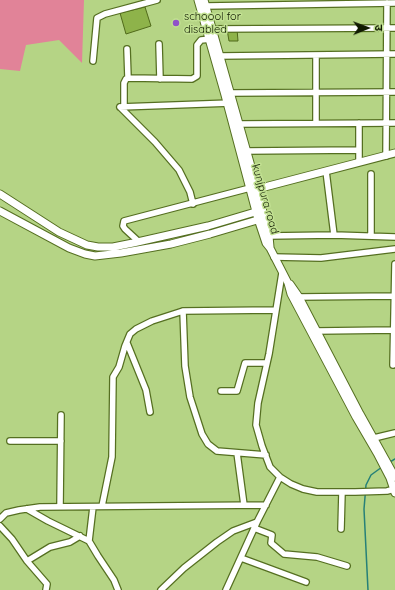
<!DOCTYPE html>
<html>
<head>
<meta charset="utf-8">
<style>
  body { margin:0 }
  #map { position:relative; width:395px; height:590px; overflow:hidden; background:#b5d485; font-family:Quicksand,"Noto Sans Devanagari",sans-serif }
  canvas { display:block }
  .north { position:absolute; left:347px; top:8px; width:40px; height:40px; -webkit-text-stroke:3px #c2e192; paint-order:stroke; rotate:89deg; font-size:11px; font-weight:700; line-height:16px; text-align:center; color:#101a00 }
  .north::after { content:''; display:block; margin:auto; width:14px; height:18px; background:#101a00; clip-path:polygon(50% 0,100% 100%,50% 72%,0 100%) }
</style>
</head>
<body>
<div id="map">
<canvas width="395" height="590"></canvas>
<div class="north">उ</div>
</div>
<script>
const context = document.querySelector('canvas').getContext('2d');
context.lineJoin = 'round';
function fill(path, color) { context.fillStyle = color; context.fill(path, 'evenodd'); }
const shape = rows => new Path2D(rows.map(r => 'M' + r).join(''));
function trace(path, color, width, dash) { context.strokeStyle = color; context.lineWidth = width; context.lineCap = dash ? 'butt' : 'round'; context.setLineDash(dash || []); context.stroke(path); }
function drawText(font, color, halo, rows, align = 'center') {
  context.font = font + ' Quicksand,sans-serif'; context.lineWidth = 3; context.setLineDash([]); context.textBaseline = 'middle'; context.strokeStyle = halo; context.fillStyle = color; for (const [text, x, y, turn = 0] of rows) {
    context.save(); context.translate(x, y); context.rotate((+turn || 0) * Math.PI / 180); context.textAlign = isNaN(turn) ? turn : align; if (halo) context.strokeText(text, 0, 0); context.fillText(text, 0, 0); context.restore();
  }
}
const green = shape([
  [0,0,84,0,82,63,59,40,26,45,20,71,0,69]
]);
const stream = shape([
  [390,462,395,459],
  [368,590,364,509,366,485,371,475,382,467]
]);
const building = shape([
  [145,7,151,26,126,34,120,13,145,7],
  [227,29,237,29,238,41,229,41,227,29]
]);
const minor = shape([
  [206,6,395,3],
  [212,29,395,28],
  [159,44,160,79],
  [127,49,128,78,192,79,197,76,197,45,201,40,211,39],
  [220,56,395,54],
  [93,61,97,18,105,14,157,0],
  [231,93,395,92],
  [120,107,155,142,179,170,190,192,193,204],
  [120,107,231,103],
  [124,107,124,83,126,79,128,78],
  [316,123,316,55],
  [359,123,359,162],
  [239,124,395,123],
  [247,151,359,150],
  [386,156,387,3],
  [326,171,334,235],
  [269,236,334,235,395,237],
  [371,236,371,174],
  [138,241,125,229,123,226,124,221,250,188],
  [274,257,321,258,395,249],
  [282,273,269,354,258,403,256,425,262,446,270,467,280,477,291,484,303,489,317,492,355,492,387,491,395,489],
  [299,297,395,296],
  [183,311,185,366,190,397,202,434,208,444,217,451,266,455],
  [317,331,395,330],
  [127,343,146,390,150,412],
  [393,365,395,264],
  [221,391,237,391,245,363,267,363],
  [374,438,395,433],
  [10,441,61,441],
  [237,453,244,505],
  [102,506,112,457,113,377,119,367,125,346,130,334,136,329,152,321,183,311,276,310],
  [60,507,61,415],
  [27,509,48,521,89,541,98,556,114,580,118,590],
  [0,519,6,513,19,510,40,507,266,505],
  [0,526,12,539,27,561,47,584,46,590],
  [254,528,272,535,271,543,284,554,317,557,347,566],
  [341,529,342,492],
  [89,541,93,507],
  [241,558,306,582],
  [27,561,50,547,70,542,80,536],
  [161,590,184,568,217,542,233,531,257,522],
  [226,590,257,522,280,477]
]);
const tertiary = shape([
  [198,0,225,95,258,219,266,243,270,248,288,283,291,294,356,417,377,453,390,478,395,493],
  [204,0,256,184,269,236,270,247],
  [257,189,395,153],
  [0,194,59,232,87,245,98,247,113,247,133,243,208,226,262,210],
  [0,211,69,248,85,254,95,256,121,253,171,244,210,234,264,218],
  [290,284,299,297,360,414,395,477]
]);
const markers = [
  [176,23,4,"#9052c8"]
];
const poiNames = [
  ["schoool for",184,17],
  ["disabled",184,30]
];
const streetNames = [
  ["kunjpura road",265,199,74]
];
fill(green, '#e18398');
trace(stream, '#268078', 1.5);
fill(building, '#8eb34a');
trace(building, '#50691a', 1);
trace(minor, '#556f21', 8);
trace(tertiary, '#556f21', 9);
trace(minor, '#fff', 5.5);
trace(tertiary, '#fff', 7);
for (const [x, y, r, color] of markers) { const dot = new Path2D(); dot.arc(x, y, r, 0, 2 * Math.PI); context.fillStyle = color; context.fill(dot); trace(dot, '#c2e192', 1.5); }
drawText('11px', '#101a00', '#c2e192', poiNames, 'left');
drawText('11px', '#101a00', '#c2e192', streetNames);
</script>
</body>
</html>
